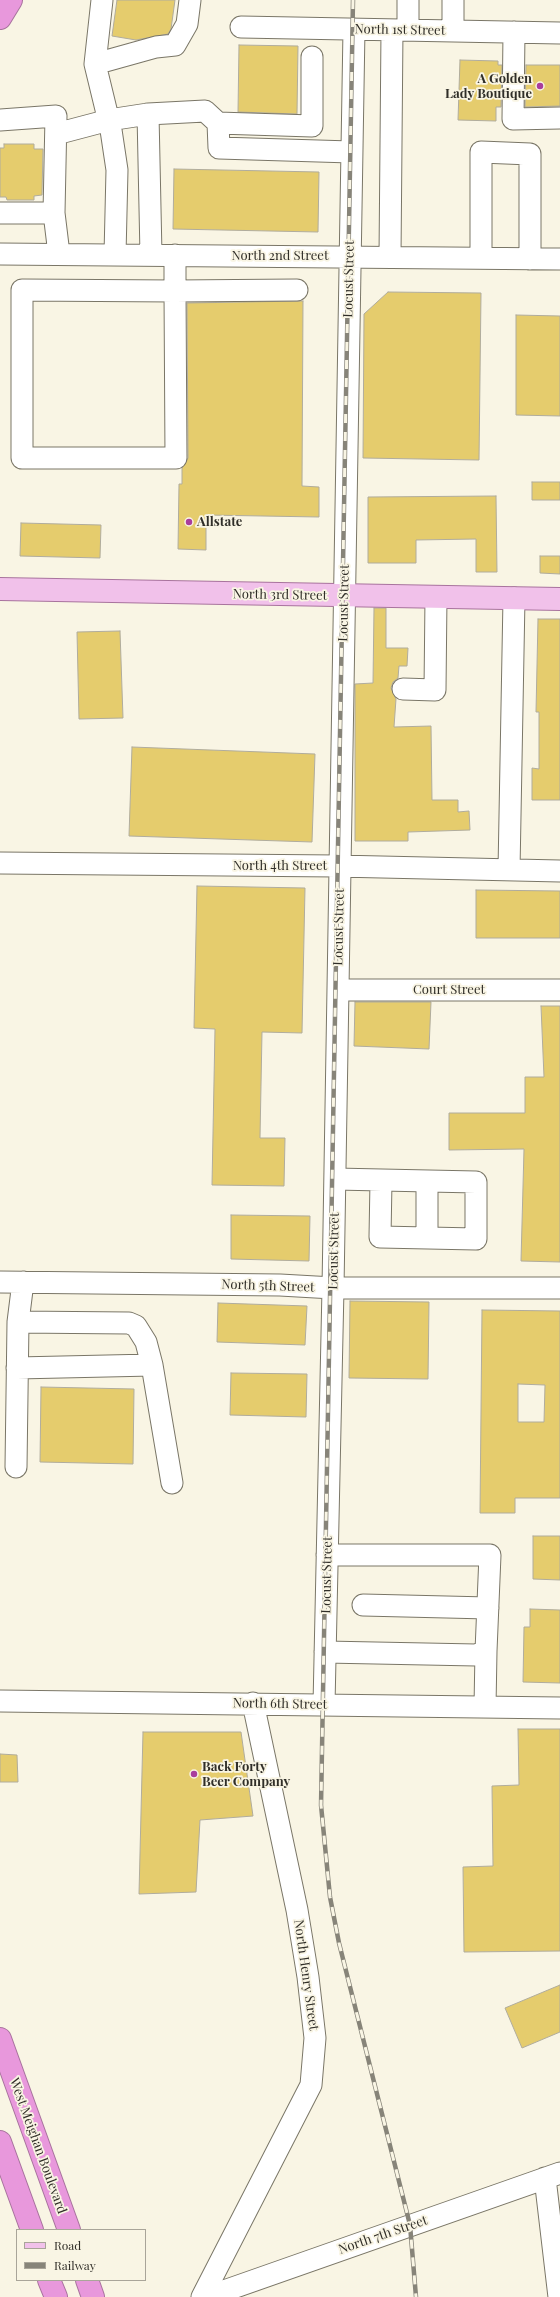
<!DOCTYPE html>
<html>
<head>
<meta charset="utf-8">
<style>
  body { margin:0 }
  #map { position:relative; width:560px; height:2297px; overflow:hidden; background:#f9f5e4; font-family:"Playfair Display",serif }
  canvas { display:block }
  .legend { position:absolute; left:16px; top:2229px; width:130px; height:52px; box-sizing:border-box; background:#f9f5e4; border:1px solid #a9a599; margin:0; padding:5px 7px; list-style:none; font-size:12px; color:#302e28 }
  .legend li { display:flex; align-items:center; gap:8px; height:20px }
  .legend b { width:20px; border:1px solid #a9a599 }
</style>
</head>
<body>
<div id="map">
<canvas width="560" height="2297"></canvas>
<ul class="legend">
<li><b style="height:5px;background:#f1c1ea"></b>Road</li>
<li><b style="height:5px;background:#878479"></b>Railway</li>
</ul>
</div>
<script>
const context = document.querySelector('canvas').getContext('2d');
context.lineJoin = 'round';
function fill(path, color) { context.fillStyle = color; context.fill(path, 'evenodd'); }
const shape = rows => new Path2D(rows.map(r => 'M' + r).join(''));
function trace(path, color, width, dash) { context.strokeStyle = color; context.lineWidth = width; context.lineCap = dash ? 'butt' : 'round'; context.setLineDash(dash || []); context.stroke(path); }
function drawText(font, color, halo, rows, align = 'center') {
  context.font = font + ' "Playfair Display",serif'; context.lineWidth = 3.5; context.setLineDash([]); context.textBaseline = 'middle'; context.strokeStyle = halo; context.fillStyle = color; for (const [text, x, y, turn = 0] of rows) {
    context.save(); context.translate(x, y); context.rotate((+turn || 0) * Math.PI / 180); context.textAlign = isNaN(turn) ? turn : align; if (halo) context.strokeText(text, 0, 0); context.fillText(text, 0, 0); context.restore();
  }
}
const building = shape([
  [117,0,175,0,171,29,168,34,136,40,112,36,117,0],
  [239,45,298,46,297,114,238,112,239,45],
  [460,60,498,61,498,65,502,65,501,107,496,107,496,121,458,120,460,60],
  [526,65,560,65,560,106,525,107,526,65],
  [4,144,34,144,34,149,43,149,42,195,34,196,34,200,7,200,6,197,0,197,0,148,4,148,4,144],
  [174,169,319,172,318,232,173,229,174,169],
  [388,292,481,293,479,460,363,458,364,314,388,292],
  [303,301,302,486,319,487,319,517,206,515,206,550,178,549,179,484,182,484,182,468,188,458,187,303,303,301],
  [516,315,560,316,560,416,516,415,516,315],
  [532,482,560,482,560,500,532,500,532,482],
  [496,496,497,572,476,572,476,539,416,540,416,563,368,563,368,497,496,496],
  [21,523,101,525,100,558,20,556,21,523],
  [540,556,560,556,560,574,540,573,540,556],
  [374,608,386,608,386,648,408,648,407,666,399,666,398,678,393,682,391,688,396,699,394,727,431,726,432,800,458,800,458,812,469,811,470,830,408,832,408,841,355,841,355,684,373,683,374,608],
  [538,619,560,619,560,800,532,800,532,768,539,769,539,712,536,712,538,619],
  [120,631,123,718,79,719,77,632,120,631],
  [132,747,315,754,312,842,129,836,132,747],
  [197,886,305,888,302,1033,262,1032,260,1138,285,1138,284,1186,212,1185,215,1029,194,1028,197,886],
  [476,890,560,891,560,938,476,938,476,890],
  [355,1002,431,1002,429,1049,354,1046,355,1002],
  [541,1006,560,1006,560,1262,521,1261,524,1149,449,1150,449,1113,525,1113,525,1077,544,1077,541,1006],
  [231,1215,310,1216,309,1261,231,1259,231,1215],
  [350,1301,429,1302,428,1379,349,1378,350,1301],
  [218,1303,307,1306,305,1345,217,1342,218,1303],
  [482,1310,560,1311,560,1498,515,1498,515,1513,480,1513,482,1310],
  [518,1384,545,1385,544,1422,518,1422,518,1384],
  [231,1373,307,1374,306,1417,230,1415,231,1373],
  [41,1387,134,1389,133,1464,40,1462,41,1387],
  [533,1536,560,1536,560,1580,533,1579,533,1536],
  [530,1609,560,1610,560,1683,523,1682,524,1627,530,1627,530,1609],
  [518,1729,560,1729,560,1951,464,1952,463,1867,493,1866,492,1786,519,1785,518,1729],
  [143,1732,241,1732,253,1816,200,1820,196,1892,139,1894,143,1732],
  [0,1754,17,1755,18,1782,0,1782,0,1754],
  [560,1985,560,2032,522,2048,505,2008,560,1985]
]);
const minor = shape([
  [102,0,95,64,111,130,117,170,115,255],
  [241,27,560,33],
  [408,30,408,0],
  [453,31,453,0],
  [514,32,513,119,560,118],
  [95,64,156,47,175,45,187,24,190,0],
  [148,114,205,111,218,123,312,126,312,57],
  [0,120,56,116,54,213,0,213],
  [218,123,219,148,351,152],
  [56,134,109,120,148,114,151,255],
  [54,213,59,254],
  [0,254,560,259],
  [175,255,175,291,176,458,22,458,22,290,175,291,297,290],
  [390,257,392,30],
  [481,258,481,152,530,154,530,259],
  [403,689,435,690,436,597],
  [0,863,337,866,560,871],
  [509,870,514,598],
  [338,990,560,990],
  [335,1179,476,1182,476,1239,380,1237,381,1181],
  [427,1181,427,1238],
  [0,1282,280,1285,333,1288,560,1288],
  [18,1322,129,1323,136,1326,146,1342,152,1365,172,1483],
  [17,1368,152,1365],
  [16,1467,18,1322,23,1282],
  [363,1605,488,1608],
  [325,1652,476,1655,486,1651,490,1555,327,1555],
  [0,1701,560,1708],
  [324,1705,333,1288,354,29],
  [485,1707,486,1651],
  [545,2178,559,2297],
  [202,2297,311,2085,315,2038,308,1977,297,1910,253,1703],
  [207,2297,560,2173]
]);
const major = shape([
  [0,589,560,599]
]);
const highway = shape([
  [0,18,11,0],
  [0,2039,69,2230],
  [0,2142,32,2230],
  [49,2280,56,2297],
  [87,2280,93,2297]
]);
const rail = shape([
  [353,0,321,1805,330,1897,339,1943,410,2225,416,2297]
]);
const markers = [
  [540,86,4,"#a93d9d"],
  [189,522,4,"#a93d9d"],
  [194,1774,4,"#a93d9d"]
];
const streetNames = [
  ["North 1st Street",400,30,1],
  ["North 2nd Street",280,256],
  ["Locust Street",349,279,-89],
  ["North 3rd Street",280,595,1],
  ["Locust Street",344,603,-89],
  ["North 4th Street",280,866],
  ["Locust Street",339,927,-89],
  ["Court Street",449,990],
  ["Locust Street",334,1251,-89],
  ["North 5th Street",268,1286,2],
  ["Locust Street",327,1575,-89],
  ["North 6th Street",280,1704,1],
  ["North Henry Street",306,1975,82],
  ["West Meighan Boulevard",38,2146,70],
  ["North 7th Street",383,2235,-19]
];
const poiNames = [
  ["A Golden",532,79,"right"],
  ["Lady Boutique",532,94,"right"],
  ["Allstate",197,522],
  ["Back Forty",202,1767],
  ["Beer Company",202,1782]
];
fill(building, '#e5cc6d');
trace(building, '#b0ac9d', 1);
trace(minor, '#7a7667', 23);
trace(major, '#a8739d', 24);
trace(highway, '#a8739d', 24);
trace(minor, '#fff', 21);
trace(major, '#f1c1ea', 22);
trace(highway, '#e898dc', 22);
trace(rail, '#878479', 4.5);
trace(rail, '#f9f5e4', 3, [9]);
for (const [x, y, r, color] of markers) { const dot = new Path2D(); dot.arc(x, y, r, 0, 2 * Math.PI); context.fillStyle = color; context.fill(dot); trace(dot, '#f9f5e4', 1.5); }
drawText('13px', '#302e28', '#f9f5e4', streetNames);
drawText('bold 13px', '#302e28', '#f9f5e4', poiNames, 'left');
</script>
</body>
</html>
